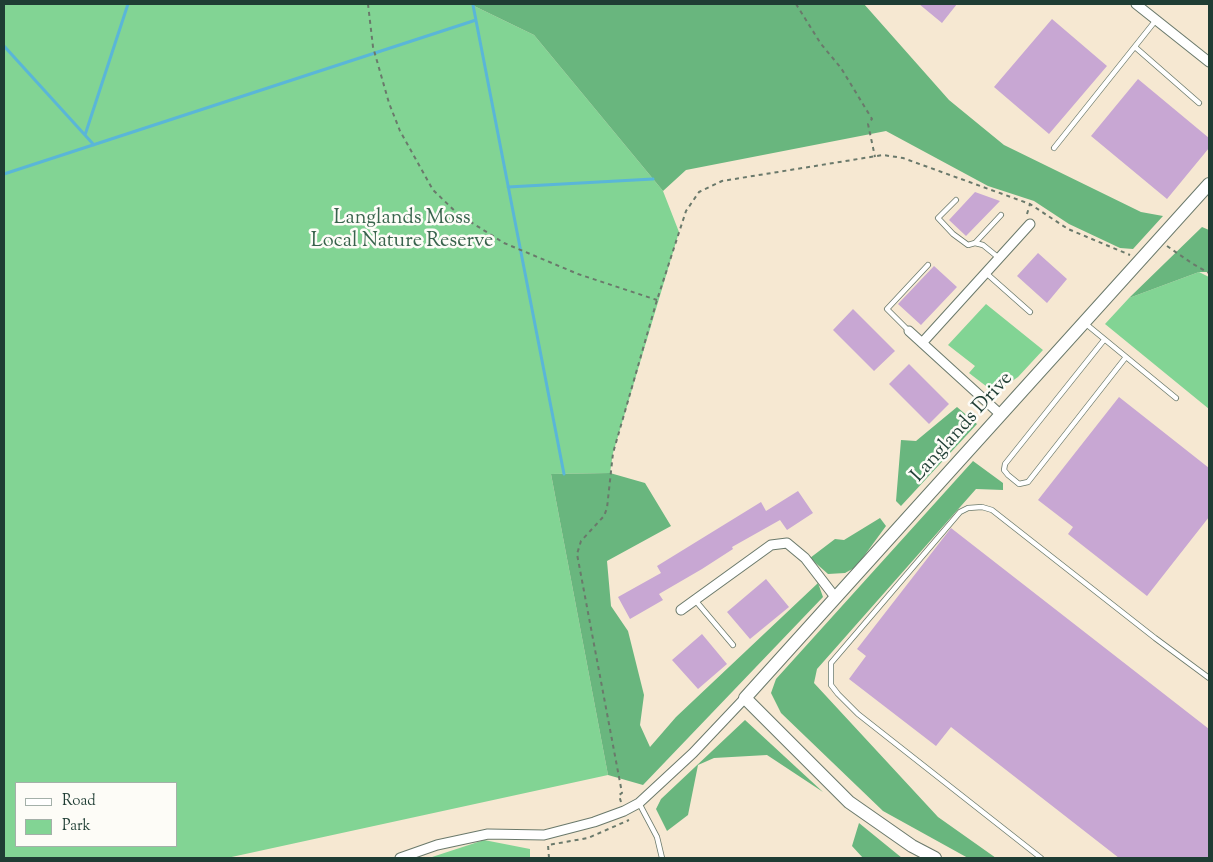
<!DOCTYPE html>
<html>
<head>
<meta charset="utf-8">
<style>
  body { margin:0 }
  #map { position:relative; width:1213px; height:862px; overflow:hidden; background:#f6e8d2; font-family:"Sorts Mill Goudy",serif }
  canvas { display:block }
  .frame { position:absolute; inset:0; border:5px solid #1f3d34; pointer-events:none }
  .legend { position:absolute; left:15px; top:782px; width:162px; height:65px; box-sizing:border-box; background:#fdfcf7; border:1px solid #a4b0a9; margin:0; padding:6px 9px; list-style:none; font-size:15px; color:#1f3d34 }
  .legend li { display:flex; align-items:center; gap:10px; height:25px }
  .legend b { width:25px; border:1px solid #a4b0a9 }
</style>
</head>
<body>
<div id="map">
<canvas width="1213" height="862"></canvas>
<div class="frame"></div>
<ul class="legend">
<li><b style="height:6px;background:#fff"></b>Road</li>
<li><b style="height:14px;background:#82d494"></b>Park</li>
</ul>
</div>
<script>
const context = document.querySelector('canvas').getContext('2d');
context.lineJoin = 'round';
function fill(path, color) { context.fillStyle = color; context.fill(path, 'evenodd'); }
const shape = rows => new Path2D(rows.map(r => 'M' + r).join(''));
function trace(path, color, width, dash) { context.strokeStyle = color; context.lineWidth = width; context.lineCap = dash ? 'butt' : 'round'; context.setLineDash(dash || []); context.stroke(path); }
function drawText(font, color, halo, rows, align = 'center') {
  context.font = font + ' "Sorts Mill Goudy",serif'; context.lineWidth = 5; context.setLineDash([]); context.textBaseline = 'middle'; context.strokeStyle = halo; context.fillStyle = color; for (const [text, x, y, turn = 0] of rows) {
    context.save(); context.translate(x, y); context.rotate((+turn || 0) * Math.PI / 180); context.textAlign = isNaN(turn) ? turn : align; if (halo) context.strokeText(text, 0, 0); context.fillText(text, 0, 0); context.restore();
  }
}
const green = shape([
  [4,4,470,4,534,35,663,191,679,232,613,453,610,473,551,474,608,775,227,858,4,858],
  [16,783,176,783,176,846,16,846],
  [1199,272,1209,277,1209,409,1105,324,1129,298],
  [986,304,1043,350,1018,377,995,393,969,373,975,366,948,345],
  [484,840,530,849,530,858,429,858]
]);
const forest = shape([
  [470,4,864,4,949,100,1004,145,1141,212,1163,216,1133,249,1120,248,1069,224,1034,201,988,186,886,131,686,170,663,191,534,35],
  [1202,227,1209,230,1209,272,1199,272,1129,298],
  [957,407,977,424,901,506,896,501,901,440,916,441],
  [973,461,1003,483,1003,490,976,489,817,669,814,683,938,817,996,858,968,858,883,811,781,713,771,693,776,679],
  [610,473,645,483,671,526,607,561,611,606,628,631,644,695,640,725,650,747,676,717,818,583,823,597,643,785,608,775,551,474],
  [880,518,886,526,856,567,845,573,828,574,810,558,835,539,844,540],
  [745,720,823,792,767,755,714,758,698,765,688,815,667,831,656,809,661,799],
  [859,823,902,858,863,858,852,846]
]);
const stream = shape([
  [473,5,564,474],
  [4,46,94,145],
  [85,135,128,4],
  [4,174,476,20],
  [508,187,653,179]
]);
const building = shape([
  [919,4,957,4,942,23],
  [1052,19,1107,66,1049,134,994,87],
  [1138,79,1209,138,1209,148,1167,199,1091,136],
  [975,192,1000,201,966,236,949,220],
  [1038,253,1067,279,1047,303,1017,276],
  [934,266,957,287,921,325,898,304],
  [853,309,895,351,874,371,833,330],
  [909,364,949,404,929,424,889,384],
  [1119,397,1209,468,1209,517,1147,596,1068,534,1073,527,1038,500],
  [798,491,813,513,787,530,780,520,732,547,733,549,702,569,659,594,663,600,630,619,618,597,661,573,657,566,761,502,766,511],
  [951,528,1209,729,1209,858,1119,858,951,727,936,746,849,679,866,656,857,649],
  [766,579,789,607,750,639,727,612],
  [702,634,727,664,698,689,672,660]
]);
const path = shape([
  [368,4,373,47,389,103,400,131,433,190,458,214,504,243,578,274,657,300],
  [796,4,821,44,841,68,872,119,868,124,875,157],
  [1027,214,1030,204],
  [1167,246,1193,264,1209,273],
  [621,802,619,795,622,793,577,554,581,541,604,516,607,508,613,453,657,300,686,211,699,192,722,181,883,155,903,158,1030,204,1068,229,1130,255],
  [549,858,548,845,588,838,629,820]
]);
const lane = shape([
  [1135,47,1199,103],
  [1054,148,1156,20],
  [956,200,938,218,953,234,968,245,975,243,983,245,999,258],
  [975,243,1001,215],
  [986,273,1030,312],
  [1086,324,1176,398],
  [909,331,887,309,928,265],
  [1104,340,1005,464,1004,470,1008,475,1019,484,1028,482,1126,357],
  [695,600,733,645],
  [639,803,657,837,662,858],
  [1041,858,858,714,838,694,831,685,831,663,960,512,968,508,982,507,992,510,1155,638,1209,678]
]);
const street = shape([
  [1136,4,1209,62],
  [909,331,1000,414],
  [922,343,1030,224],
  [681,610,771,545,787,543,805,558,835,597],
  [400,858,437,845,488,834,544,835,594,822,624,811,639,803,693,753,745,698]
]);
const secondary = shape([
  [935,858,912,846,849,802,745,698,1209,184]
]);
const parkNames = [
  ["Langlands Moss",402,220],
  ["Local Nature Reserve",402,243]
];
const streetNames = [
  ["Langlands Drive",963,428,-48]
];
fill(green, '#82d494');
fill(forest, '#69b67e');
trace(stream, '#5ab6d8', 3);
fill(building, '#c8a7d3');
trace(lane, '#6a796b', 6);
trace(street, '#6a796b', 11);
trace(secondary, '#6a796b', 14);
trace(path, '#6a796b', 2, [4, 4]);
trace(lane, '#fff', 4.5);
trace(street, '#fff', 9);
trace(secondary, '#fff', 12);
drawText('20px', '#38634c', '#fdfcf7', parkNames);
drawText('20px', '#1f3d34', '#fdfcf7', streetNames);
</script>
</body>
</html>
